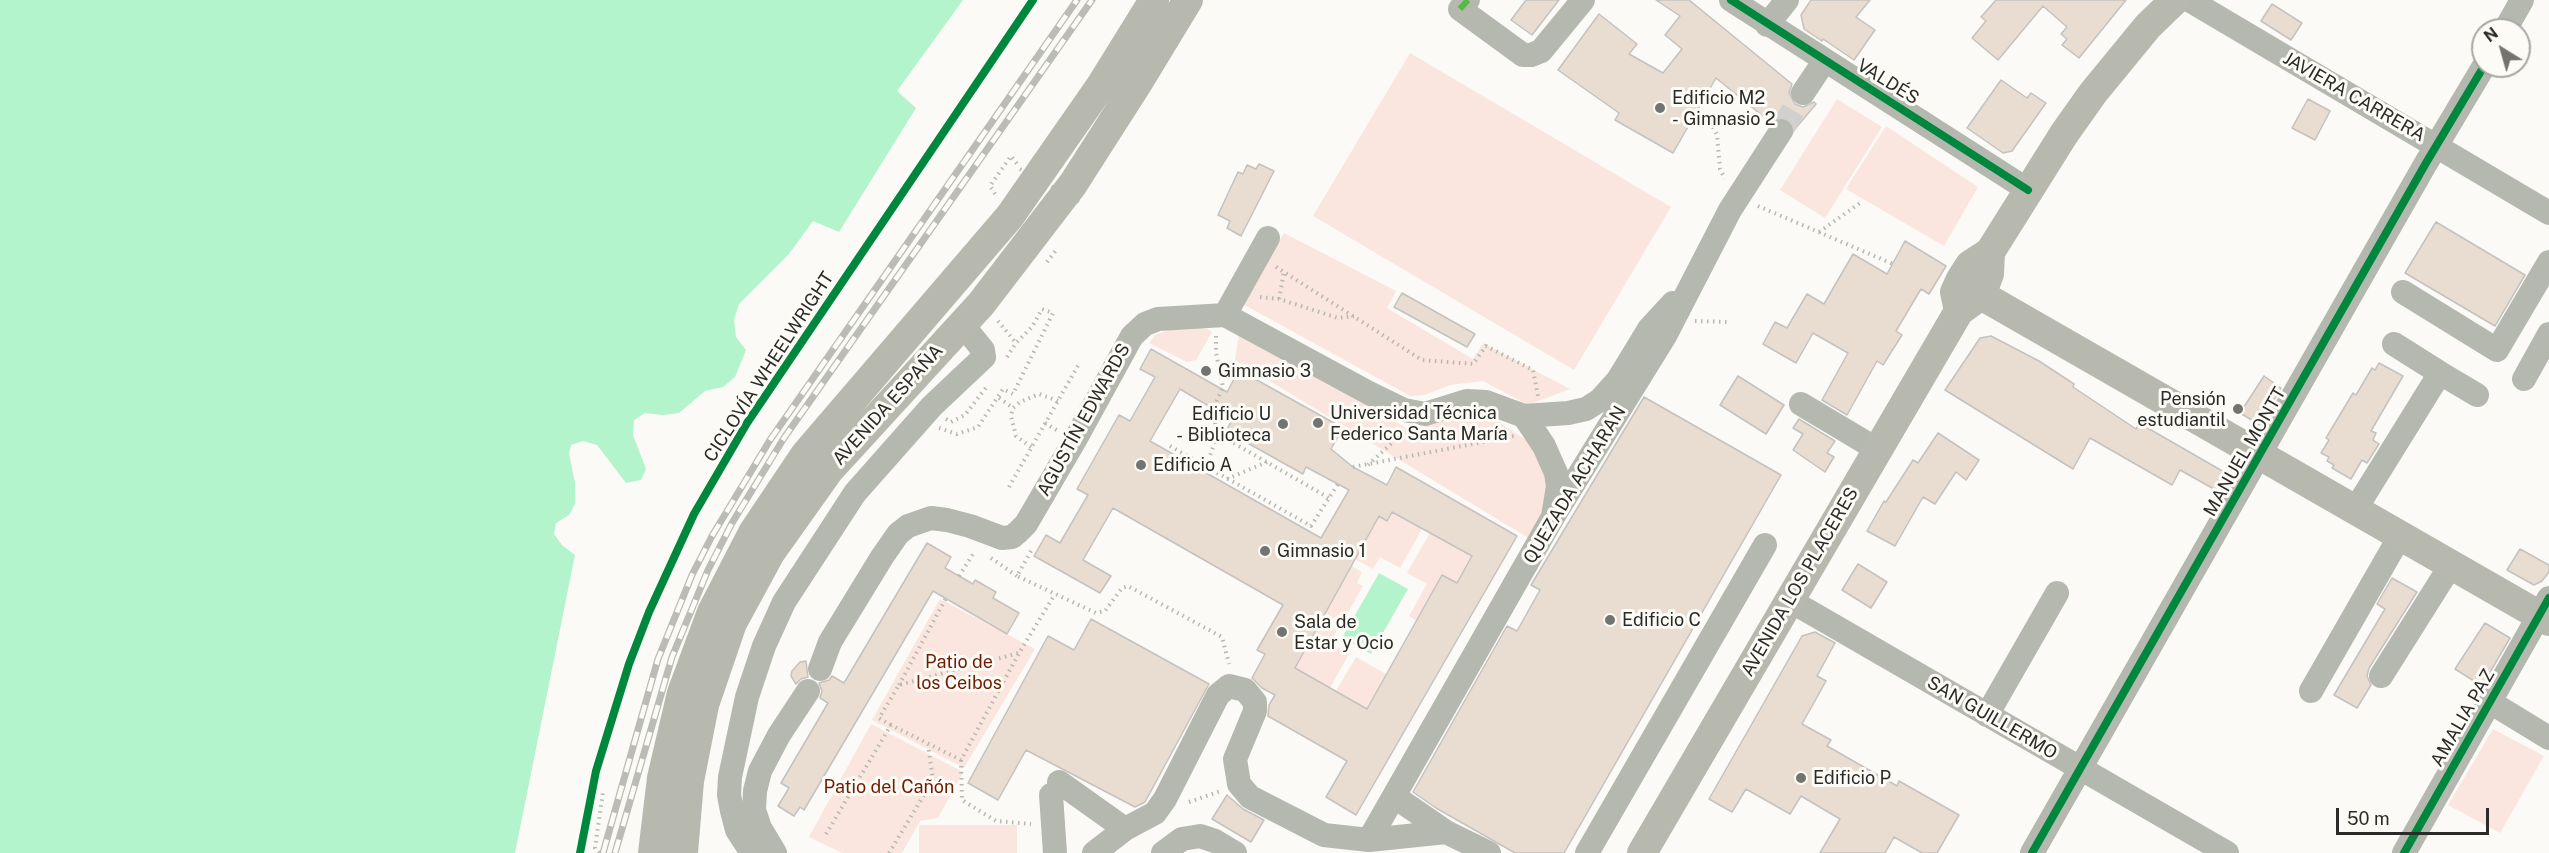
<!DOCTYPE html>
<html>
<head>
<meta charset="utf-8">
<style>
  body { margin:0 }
  #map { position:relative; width:2549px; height:853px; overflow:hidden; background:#fbfaf6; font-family:"Public Sans",sans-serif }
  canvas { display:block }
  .north { position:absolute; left:2471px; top:18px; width:60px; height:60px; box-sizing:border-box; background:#fcfbf5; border:2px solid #a8a7a3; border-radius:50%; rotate:323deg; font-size:16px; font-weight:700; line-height:24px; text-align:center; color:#2a2a28 }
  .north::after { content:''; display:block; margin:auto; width:21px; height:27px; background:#737370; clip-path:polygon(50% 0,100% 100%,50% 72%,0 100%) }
  .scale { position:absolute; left:2336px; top:808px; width:153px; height:27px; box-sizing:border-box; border:3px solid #2a2a28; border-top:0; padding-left:8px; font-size:18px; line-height:21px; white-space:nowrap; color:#2a2a28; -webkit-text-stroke:4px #fcfbf5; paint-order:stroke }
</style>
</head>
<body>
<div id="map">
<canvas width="2549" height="853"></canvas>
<div class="north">N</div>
<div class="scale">50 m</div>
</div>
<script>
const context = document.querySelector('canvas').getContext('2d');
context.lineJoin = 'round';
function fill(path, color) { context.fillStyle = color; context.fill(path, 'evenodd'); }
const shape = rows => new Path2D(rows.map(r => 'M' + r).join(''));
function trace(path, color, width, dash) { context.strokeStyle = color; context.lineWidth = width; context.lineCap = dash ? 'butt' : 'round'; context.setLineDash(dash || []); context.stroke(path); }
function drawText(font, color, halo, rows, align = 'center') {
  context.font = font + ' "Public Sans",sans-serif'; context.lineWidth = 6; context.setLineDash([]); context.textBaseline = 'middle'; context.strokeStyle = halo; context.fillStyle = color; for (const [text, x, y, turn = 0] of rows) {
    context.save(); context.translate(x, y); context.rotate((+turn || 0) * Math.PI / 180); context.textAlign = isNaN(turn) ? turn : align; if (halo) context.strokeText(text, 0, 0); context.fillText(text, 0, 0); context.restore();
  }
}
const green = shape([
  [1410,53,1671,207,1574,370,1313,216],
  [1837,99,1882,127,1825,218,1780,190],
  [1886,126,1978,187,1944,246,1846,189],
  [1284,233,1396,291,1387,308,1473,359,1483,343,1570,389,1528,405,1483,381,1450,385,1425,395,1410,396,1243,304],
  [1178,326,1208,329,1212,332,1196,360,1187,362,1149,343,1155,335],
  [1240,328,1411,431,1467,413,1499,422,1529,442,1547,468,1549,503,1530,539,1235,360],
  [1392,512,1422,529,1400,568,1380,557,1373,569,1355,559,1379,516,1387,521],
  [1430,533,1472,556,1457,583,1442,575,1417,621,1409,616,1427,584,1407,573],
  [1351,566,1362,572,1357,583,1363,586,1342,623,1325,613],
  [940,599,1035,649,964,768,872,720],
  [1322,621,1337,630,1330,643,1349,654,1330,688,1295,668],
  [1356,657,1386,674,1377,691,1386,696,1376,714,1336,691],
  [871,724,963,772,938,818,920,821,902,853,842,853,809,837],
  [2493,729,2544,756,2500,833,2448,805],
  [919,825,1017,825,1017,853,919,853]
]);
const water = shape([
  [0,0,963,0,897,91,916,108,839,232,813,221,789,254,739,304,734,320,736,337,746,350,735,377,723,387,705,391,679,413,663,415,645,413,634,420,633,435,646,469,641,480,626,483,597,445,583,441,571,445,569,453,575,483,575,504,569,515,556,523,554,534,562,545,575,555,515,853,0,853],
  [1379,573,1408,589,1371,654,1342,638]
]);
const building = shape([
  [1526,0,1559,0,1532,35,1511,20,1526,0],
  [1656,0,1689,0,1792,84,1789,93,1795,104,1803,107,1814,102,1816,104,1795,129,1789,119,1782,117,1770,122,1716,78,1673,153,1615,120,1619,113,1558,70,1599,14,1637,44,1629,54,1663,73,1682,49,1665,35,1680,16,1656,0],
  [1811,0,1870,0,1856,17,1875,30,1854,60,1823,39,1822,41,1804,29,1801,15,1811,0],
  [1996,0,2126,0,2079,58,2062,45,2067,39,2061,34,2067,27,2043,6,1998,60,1972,38,1986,21,1981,17,1996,0],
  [2272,4,2302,23,2291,40,2261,21,2272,4],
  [2001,80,2027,98,2031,93,2046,103,2012,151,2003,153,1967,128,2001,80],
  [2308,99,2330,111,2315,140,2292,128,2308,99],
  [1259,164,1274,171,1241,236,1227,228,1230,221,1218,215,1238,172,1243,174,1247,165,1256,169,1259,164],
  [2436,222,2525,275,2495,326,2405,273,2436,222],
  [1905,241,1946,266,1929,294,1921,289,1896,331,1902,335,1883,365,1877,361,1847,415,1822,400,1848,353,1813,333,1796,363,1763,344,1775,322,1787,328,1807,294,1824,304,1853,254,1887,274,1905,241],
  [1402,293,1475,334,1467,347,1394,307,1402,293],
  [1991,336,2039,361,2074,384,2073,387,2136,429,2139,423,2231,476,2221,493,2180,470,2172,485,2090,438,2073,469,1945,390,1980,338,1991,336],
  [1151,349,1227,392,1239,370,1343,428,1331,449,1353,467,1387,485,1396,467,1517,536,1356,815,1326,797,1347,761,1268,716,1269,705,1275,695,1262,688,1252,678,1265,654,1257,650,1283,605,1113,508,1083,560,1111,576,1100,593,1034,556,1046,535,1060,543,1088,495,1077,489,1119,415,1130,421,1155,377,1140,369,1151,349],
  [1180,389,1232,420,1226,431,1303,474,1306,467,1349,490,1321,538,1150,441,1180,389],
  [1392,512,1472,556,1457,583,1442,575,1367,709,1295,668,1379,516,1387,521,1392,512],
  [2379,363,2403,376,2371,431,2376,433,2373,440,2379,444,2367,463,2362,460,2351,479,2332,468,2334,465,2327,461,2329,457,2321,453,2329,440,2326,438,2353,393,2356,395,2372,368,2375,370,2379,363],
  [1738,376,1784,405,1766,434,1720,405,1738,376],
  [2264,376,2281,388,2260,425,2240,413,2264,376],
  [1644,397,1781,475,1564,853,1515,853,1436,808,1413,792,1507,626,1517,631,1540,590,1531,585,1644,397],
  [1799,419,1835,441,1827,453,1834,457,1825,472,1793,450,1803,434,1793,428,1799,419],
  [1938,433,1979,460,1966,480,1956,472,1935,504,1923,497,1895,546,1867,531,1884,501,1886,502,1913,460,1918,463,1938,433],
  [927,543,951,557,945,568,973,584,975,580,996,592,993,598,1019,613,1007,634,933,591,804,810,800,807,794,816,778,806,789,788,781,783,828,703,820,698,822,691,819,683,829,680,832,676,844,683,927,543],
  [2520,549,2549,565,2549,572,2542,581,2534,585,2507,570,2520,549],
  [1858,564,1887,582,1871,608,1842,590,1858,564],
  [2392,578,2417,592,2369,668,2367,676,2371,685,2357,708,2334,695,2385,609,2377,604,2392,578],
  [1091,619,1209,684,1145,802,1135,807,1026,750,998,800,968,783,1048,636,1074,650,1091,619],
  [2485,623,2510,638,2482,686,2455,669,2485,623],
  [1815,632,1835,643,1817,676,1826,681,1802,724,1831,740,1827,746,1897,786,1899,781,1959,815,1937,853,1922,853,1894,837,1885,853,1820,853,1840,819,1801,796,1790,814,1746,789,1732,812,1709,799,1802,636,1815,632],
  [806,661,808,677,801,679,796,684,791,676,792,671,800,662,806,661],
  [1227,795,1243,809,1264,820,1251,842,1212,819,1227,795]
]);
const minorTunnel = shape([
  [1781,131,1803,93]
]);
const path = shape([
  [1713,127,1717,135,1720,169,1725,179],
  [995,194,990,186,1011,156,1018,165],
  [1758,206,1893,264],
  [1819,232,1860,203],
  [1047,262,1057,249],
  [1276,267,1422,360,1473,364,1486,346,1533,370,1538,396],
  [1260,297,1279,299,1338,318,1354,316],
  [1279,299,1284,272],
  [1695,321,1727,322],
  [1216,336,1216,353,1223,387,1212,411,1218,434,1329,498],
  [1007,357,1016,343],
  [999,398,1013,408],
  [946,419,951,422,965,415,988,385],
  [1045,423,1058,431],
  [939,428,957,434,978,427,1003,389,1013,394,1053,313,1042,309,1032,327,1016,343,998,321],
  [1170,446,1311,526,1338,484],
  [1031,447,1016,436,1011,416,1013,408,1020,402,1039,394,1058,401],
  [1368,465,1404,432],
  [1206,466,1218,434],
  [1353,467,1514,436],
  [1227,479,1267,462],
  [1009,487,1080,362],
  [1031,551,1017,576,1096,613,1105,611,1122,588,1128,586,1222,637,1229,664],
  [991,558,1017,576],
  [959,576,975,551],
  [899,685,946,598],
  [891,725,879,718,899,685,1019,653],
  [961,760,962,800,996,821,1031,824],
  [1189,802,1221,791],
  [826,834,891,725,961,760,1019,653,1055,594],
  [599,853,595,848,603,792],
  [889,853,933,780,928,745]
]);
const minor = shape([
  [1468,0,1460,9,1523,55,1531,55,1541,51,1583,0],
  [1731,0,2028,190],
  [2189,0,2549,213],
  [1767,25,1787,0],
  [2505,30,2522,0],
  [1803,93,1825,60],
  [2403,292,2497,350,2549,262],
  [1225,315,1268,238],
  [2440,373,2477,395],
  [2524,379,2549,334],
  [1801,404,1878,450],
  [1524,416,1568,413,1586,409,1600,400,1618,380,1649,329,1673,303],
  [2355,510,2440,373,2394,344],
  [1789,600,2227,853],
  [820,669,830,642,882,557,898,534,908,526,931,518,947,520,970,526,1002,538,1012,537,1018,532,1026,524,1075,440,1132,336,1145,324,1158,319,1225,315,1369,393,1404,410,1425,414,1467,401,1486,402,1524,416,1544,446,1556,473,1558,486,1553,517],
  [2381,676,2451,565],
  [2311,691,2400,536],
  [2490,702,2549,738],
  [1987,715,2057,593],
  [1059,782,1125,829],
  [1051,795,1055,853],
  [1395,797,1446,832,1489,853],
  [1369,840,1553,517,1665,336,1730,210,1781,131],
  [752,853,737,830,732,811,729,795,730,777,747,697,764,646,784,602,855,493,932,406,984,357,983,350,962,324],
  [775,853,760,828,754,810,755,791,760,771,779,735,808,691],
  [1094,853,1125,829,1155,813,1165,799,1218,695,1229,686,1245,690,1255,702,1255,711,1235,759,1239,784,1250,797,1324,835,1369,840,1446,832],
  [1163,853,1182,839,1200,836,1215,841,1235,853],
  [1587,853,1765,545],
  [2032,853,2426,163,2484,66],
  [2404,853,2549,598]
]);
const major = shape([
  [1981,295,2549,621],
  [1959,311,1955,292,1961,279,1970,265,1990,252,2064,134,2093,93,2148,26,2175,0],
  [653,853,662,778,682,693,712,612,754,531,805,455,1010,216,1102,84,1154,0],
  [683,853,689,781,704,705,732,623,770,553,829,470,981,304,1073,184,1137,84,1188,0],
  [1642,853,1959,311,1981,295,1989,274,1990,252]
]);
const rail = shape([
  [603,853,658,659,692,575,712,536,770,440,1077,0],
  [615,853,672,657,708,570,732,523,784,438,1092,0]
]);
const pathBridge = shape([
  [1020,169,1083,204]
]);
const quiet = shape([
  [1460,9,1468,0]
]);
const cycleway = shape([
  [1731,0,2028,190],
  [580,853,596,771,629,664,649,612,694,514,747,423,1033,0],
  [2032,853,2426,163,2484,66],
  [2404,853,2549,598]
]);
const markers = [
  [1660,108,6,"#737370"],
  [1206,371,6,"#737370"],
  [2238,409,6,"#737370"],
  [1318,423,6,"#737370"],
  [1283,424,6,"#737370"],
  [1141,465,6,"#737370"],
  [1265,551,6,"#737370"],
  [1610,620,6,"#737370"],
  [1282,632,6,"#737370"],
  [1801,778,6,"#737370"]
];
const streetNames = [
  ["VALDÉS",1888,82,32],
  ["JAVIERA CARRERA",2354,97,30],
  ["CICLOVÍA WHEELWRIGHT",769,367,-57],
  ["AVENIDA ESPAÑA",888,405,-48],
  ["AGUSTÍN EDWARDS",1084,420,-61],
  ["MANUEL MONTT",2245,452,-60],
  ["QUEZADA ACHARAN",1575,485,-59],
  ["AVENIDA LOS PLACERES",1800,582,-60],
  ["SAN GUILLERMO",1992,718,30],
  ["AMALIA PAZ",2463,718,-60]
];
const poiNames = [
  ["Edificio M2",1672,98],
  ["- Gimnasio 2",1672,119],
  ["Gimnasio 3",1218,371],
  ["Pensión",2226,399,"right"],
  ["estudiantil",2226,420,"right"],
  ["Universidad Técnica",1330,413],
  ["Federico Santa María",1330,434],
  ["Edificio U",1271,414,"right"],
  ["- Biblioteca",1271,435,"right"],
  ["Edificio A",1153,465],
  ["Gimnasio 1",1277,551],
  ["Edificio C",1622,620],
  ["Sala de",1294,622],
  ["Estar y Ocio",1294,643],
  ["Edificio P",1813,778]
];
const parkNames = [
  ["Patio de",959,662],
  ["los Ceibos",959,683],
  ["Patio del Cañón",889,787]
];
fill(green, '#fae6de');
fill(water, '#b4f4cd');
fill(building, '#e8ddd0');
trace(building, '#c4c2c0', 1.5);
trace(minorTunnel, '#d1d0cd', 24, [24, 12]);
trace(path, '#b5b9b0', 4, [1.5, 4.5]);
trace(minor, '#b4b8ae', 24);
trace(major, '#b7b9af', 30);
trace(rail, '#babcb5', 7);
trace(rail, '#fcfbf5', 4.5, [14]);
trace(pathBridge, '#b5b9b0', 4, [1.5, 4.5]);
trace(quiet, '#58b947', 6, [12, 6]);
trace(cycleway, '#00873e', 8);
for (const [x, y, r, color] of markers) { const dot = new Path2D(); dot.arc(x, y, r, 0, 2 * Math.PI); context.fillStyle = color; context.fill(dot); trace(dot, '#fcfbf5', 2); }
drawText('18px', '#2a2a28', '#fcfbf5', streetNames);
drawText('18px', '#2a2a28', '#fcfbf5', poiNames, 'left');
drawText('18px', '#6d1c04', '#fcfbf5', parkNames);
</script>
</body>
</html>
